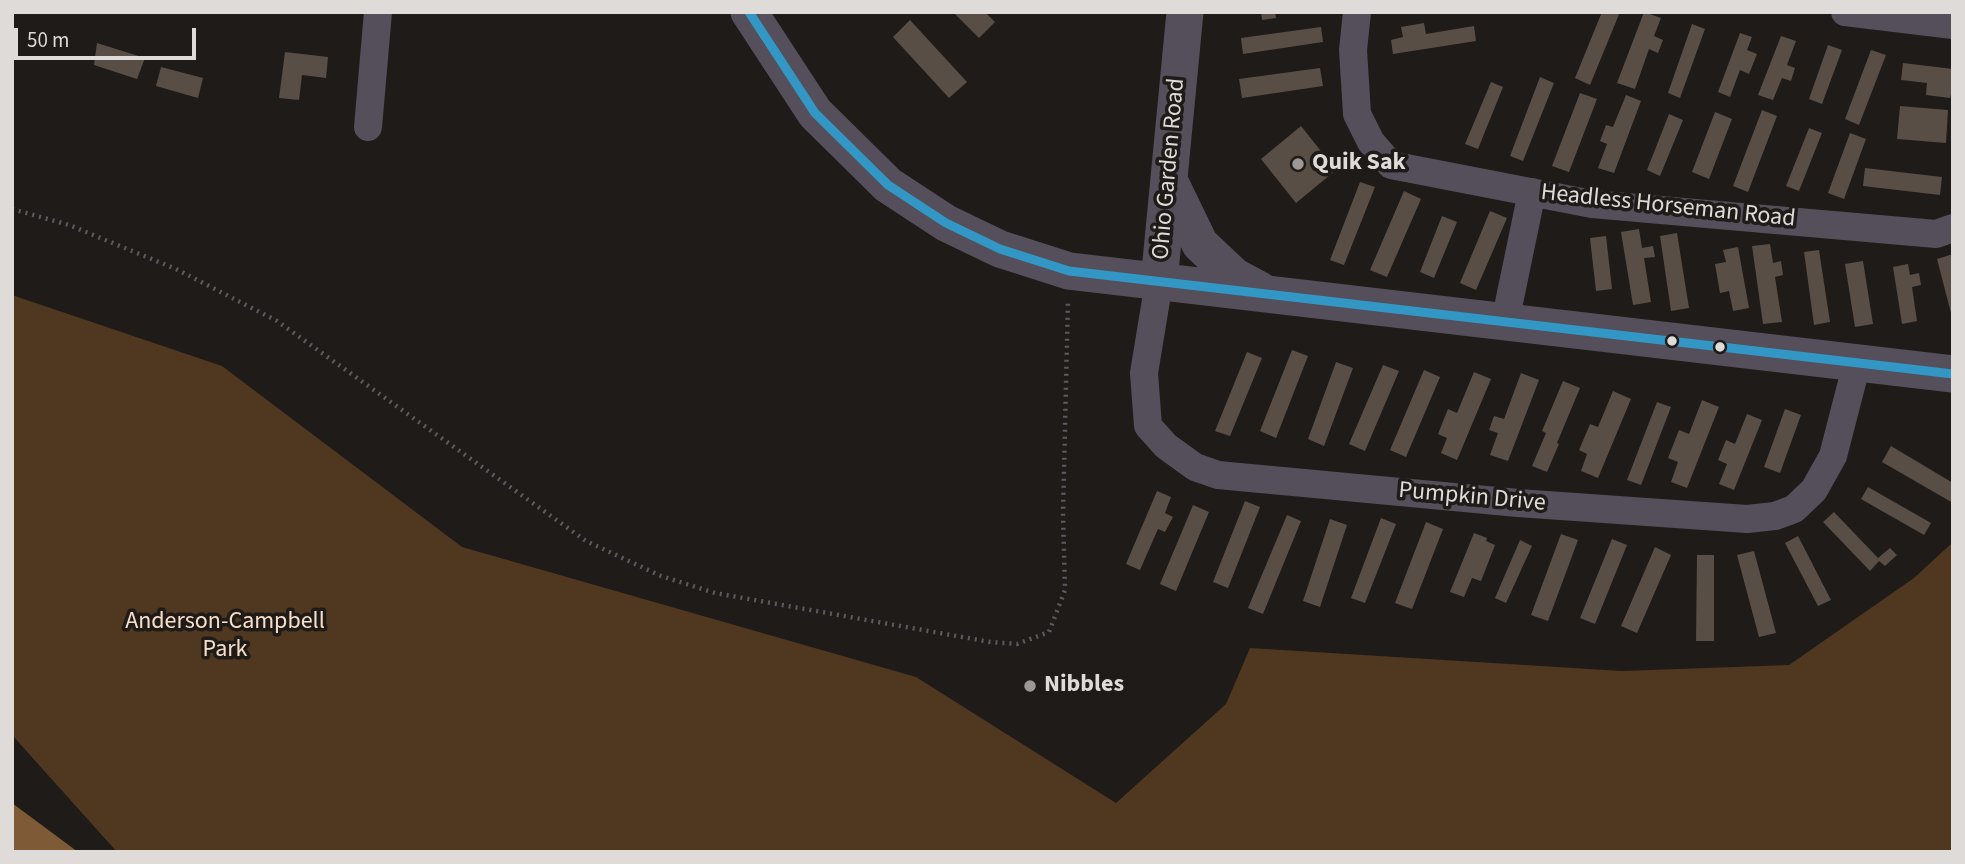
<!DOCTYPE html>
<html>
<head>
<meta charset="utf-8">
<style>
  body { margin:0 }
  #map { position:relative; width:1965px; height:864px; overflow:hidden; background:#1e1b19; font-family:"Source Sans 3",sans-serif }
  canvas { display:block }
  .frame { position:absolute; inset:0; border:14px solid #dedbd8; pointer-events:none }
  .scale { position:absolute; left:14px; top:28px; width:182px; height:32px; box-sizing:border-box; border:4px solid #dedbd8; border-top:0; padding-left:9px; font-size:21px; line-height:24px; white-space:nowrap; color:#dedbd8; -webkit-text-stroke:5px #1f1b18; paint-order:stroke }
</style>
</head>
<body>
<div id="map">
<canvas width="1965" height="864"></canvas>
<div class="frame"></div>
<div class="scale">50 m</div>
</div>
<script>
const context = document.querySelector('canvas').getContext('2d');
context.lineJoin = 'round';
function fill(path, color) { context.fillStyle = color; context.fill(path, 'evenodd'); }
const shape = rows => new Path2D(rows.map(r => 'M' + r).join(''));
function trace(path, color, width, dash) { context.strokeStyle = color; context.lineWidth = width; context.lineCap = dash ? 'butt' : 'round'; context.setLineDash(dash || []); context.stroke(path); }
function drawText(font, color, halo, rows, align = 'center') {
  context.font = font + ' "Source Sans 3",sans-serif'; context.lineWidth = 7; context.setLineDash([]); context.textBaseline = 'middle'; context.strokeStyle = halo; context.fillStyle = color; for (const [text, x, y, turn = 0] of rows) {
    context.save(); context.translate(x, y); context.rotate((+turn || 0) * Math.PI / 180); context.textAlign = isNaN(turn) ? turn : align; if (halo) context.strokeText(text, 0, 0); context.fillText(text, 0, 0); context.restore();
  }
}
const green = shape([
  [12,295,222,366,462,547,916,677,1116,803,1226,704,1250,648,1622,671,1789,665,1914,578,1953,542,1953,852,117,852,12,735]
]);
const water = shape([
  [12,803,78,852,12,852]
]);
const building = shape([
  [957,12,985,12,995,22,979,38,955,14],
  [1261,12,1275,12,1276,18,1262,20],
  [1602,12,1620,12,1590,85,1575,78],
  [1644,12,1661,18,1654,36,1663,40,1658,53,1649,49,1635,89,1617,83],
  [910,20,967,82,949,98,893,37],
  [1424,23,1426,34,1474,26,1476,41,1393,54,1391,40,1403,37,1401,27],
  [1692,24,1705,29,1680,98,1668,93],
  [1321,27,1323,42,1243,54,1241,38],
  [1740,33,1752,37,1747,50,1757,54,1749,74,1740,70,1730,97,1718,92],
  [1781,36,1796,41,1787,65,1795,68,1791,81,1782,78,1773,100,1758,95],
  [97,43,145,58,137,79,94,65],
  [1828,45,1842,50,1822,104,1809,99],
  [1871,50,1886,55,1859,125,1845,119],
  [285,52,328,57,326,78,302,75,299,100,279,98],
  [1903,63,1953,69,1953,86,1950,98,1926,95,1927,83,1901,80],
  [161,67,203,78,198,98,156,86],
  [1320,68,1323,86,1242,98,1239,79],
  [1540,77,1554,83,1523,161,1510,156],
  [1491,82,1503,87,1478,149,1465,144],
  [1580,93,1597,99,1569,172,1552,166],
  [1626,95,1641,101,1614,173,1598,168,1607,144,1600,141,1606,125,1613,127],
  [1900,106,1948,110,1946,143,1897,139],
  [1762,110,1777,116,1748,192,1733,186],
  [1715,112,1732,119,1709,179,1692,172],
  [1669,114,1683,120,1660,176,1647,170],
  [1301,126,1336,170,1296,203,1261,159],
  [1809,128,1822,133,1799,191,1786,186],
  [1850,133,1866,139,1844,199,1828,193],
  [1865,168,1942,177,1940,195,1863,186],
  [1360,182,1375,187,1344,265,1330,260],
  [1404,191,1421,199,1387,277,1370,270],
  [1490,211,1507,218,1476,290,1460,283],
  [1442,216,1457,222,1434,278,1420,272],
  [1639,229,1642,248,1653,246,1655,257,1644,258,1651,302,1633,305,1621,232],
  [1677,233,1689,308,1671,311,1660,236],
  [1606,236,1612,289,1596,291,1590,238],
  [1770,244,1773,263,1781,261,1783,275,1775,277,1782,322,1763,324,1752,246],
  [1738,247,1749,308,1733,311,1729,291,1720,293,1715,264,1726,262,1723,250],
  [1819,250,1830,322,1814,325,1804,252],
  [1953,254,1953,317,1952,317,1937,259],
  [1863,261,1873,324,1855,327,1845,264],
  [1908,264,1910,275,1919,273,1921,285,1912,287,1917,321,1902,324,1893,267],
  [1292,350,1308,356,1276,438,1260,431],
  [1247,352,1262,358,1230,436,1215,431],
  [1336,362,1353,368,1324,446,1308,439],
  [1383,365,1399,371,1365,451,1349,444],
  [1424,370,1440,377,1406,457,1390,450],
  [1474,372,1491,379,1457,460,1441,453,1447,438,1438,434,1448,409,1457,413],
  [1521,373,1539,380,1508,461,1490,455,1498,433,1489,430,1494,416,1504,419],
  [1563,381,1580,388,1557,443,1559,444,1547,472,1532,466,1546,433,1542,431],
  [1613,391,1631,399,1598,478,1581,471,1587,454,1579,450,1590,424,1598,427],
  [1702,400,1719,407,1687,488,1671,482,1678,462,1668,458,1679,430,1689,434],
  [1657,402,1671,407,1641,485,1627,480],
  [1785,409,1801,415,1780,473,1764,467],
  [1747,414,1762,420,1734,490,1719,484,1727,464,1718,460,1726,440,1735,444],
  [1891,446,1953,483,1953,503,1882,462],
  [1868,487,1931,523,1924,535,1861,499],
  [1157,491,1171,497,1165,513,1173,517,1165,532,1158,529,1140,570,1126,564],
  [1245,501,1260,507,1228,588,1213,582],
  [1193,505,1209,512,1176,591,1160,584],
  [1834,512,1878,558,1890,548,1897,555,1885,566,1879,561,1870,571,1823,522],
  [1287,515,1301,521,1263,614,1248,608],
  [1381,518,1396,524,1365,603,1351,598],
  [1330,519,1347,525,1320,607,1303,601],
  [1426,522,1443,529,1412,609,1395,603],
  [1474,533,1487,538,1486,541,1495,545,1481,581,1472,578,1464,597,1450,592],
  [1561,534,1578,540,1548,621,1531,615],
  [1798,536,1831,600,1818,606,1785,543],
  [1612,539,1627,545,1595,624,1580,618],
  [1520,540,1532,546,1506,603,1495,598],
  [1655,547,1671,555,1637,633,1621,626],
  [1754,551,1776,633,1759,637,1737,555],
  [1697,555,1714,555,1714,641,1696,641]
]);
const path = shape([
  [12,209,69,225,176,269,277,321,586,541,661,576,715,593,990,642,1017,644,1049,632,1065,590,1063,514,1068,300]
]);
const minor = shape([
  [1357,12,1353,50,1357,114,1371,142,1391,165,1592,204,1936,234,1953,228],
  [1845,12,1953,25],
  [368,127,378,12],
  [1159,282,1144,373,1148,426,1166,446,1195,467,1218,475,1518,503,1747,519,1775,516,1794,509,1814,490,1833,456,1857,363],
  [1505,322,1532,192]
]);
const tertiary = shape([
  [749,12,815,113,888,185,946,223,1000,249,1069,271,1953,374],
  [1170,182,1200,244,1234,276,1260,290],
  [1159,282,1185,12]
]);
const bus1 = shape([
  [749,12,815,113,888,185,946,223,1000,249,1069,271,1953,374]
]);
const markers = [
  [1298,164,7,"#9b9895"],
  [1672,341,6,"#dedbd8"],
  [1720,347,6,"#dedbd8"],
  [1030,686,7,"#9b9895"]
];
const poiNames = [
  ["Quik Sak",1312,164],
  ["Nibbles",1044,686]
];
const streetNames = [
  ["Ohio Garden Road",1170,169,-85],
  ["Headless Horseman Road",1668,207,6],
  ["Pumpkin Drive",1472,498,5]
];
const parkNames = [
  ["Anderson-Campbell",225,623],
  ["Park",225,651]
];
fill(green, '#4f3720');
fill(water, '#7f5a37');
fill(building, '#584e46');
trace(path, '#5d5a60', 4.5, [2, 5]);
trace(minor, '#544f5a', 28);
trace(tertiary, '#544f5a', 37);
trace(bus1, '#3397c5', 9);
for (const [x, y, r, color] of markers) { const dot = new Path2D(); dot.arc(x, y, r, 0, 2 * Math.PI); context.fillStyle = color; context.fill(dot); trace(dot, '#1f1b18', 2.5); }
drawText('bold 24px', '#dedbd8', '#1f1b18', poiNames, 'left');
drawText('24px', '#dedbd8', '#1f1b18', streetNames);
drawText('24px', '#f9dfc8', '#1f1b18', parkNames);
</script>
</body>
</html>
